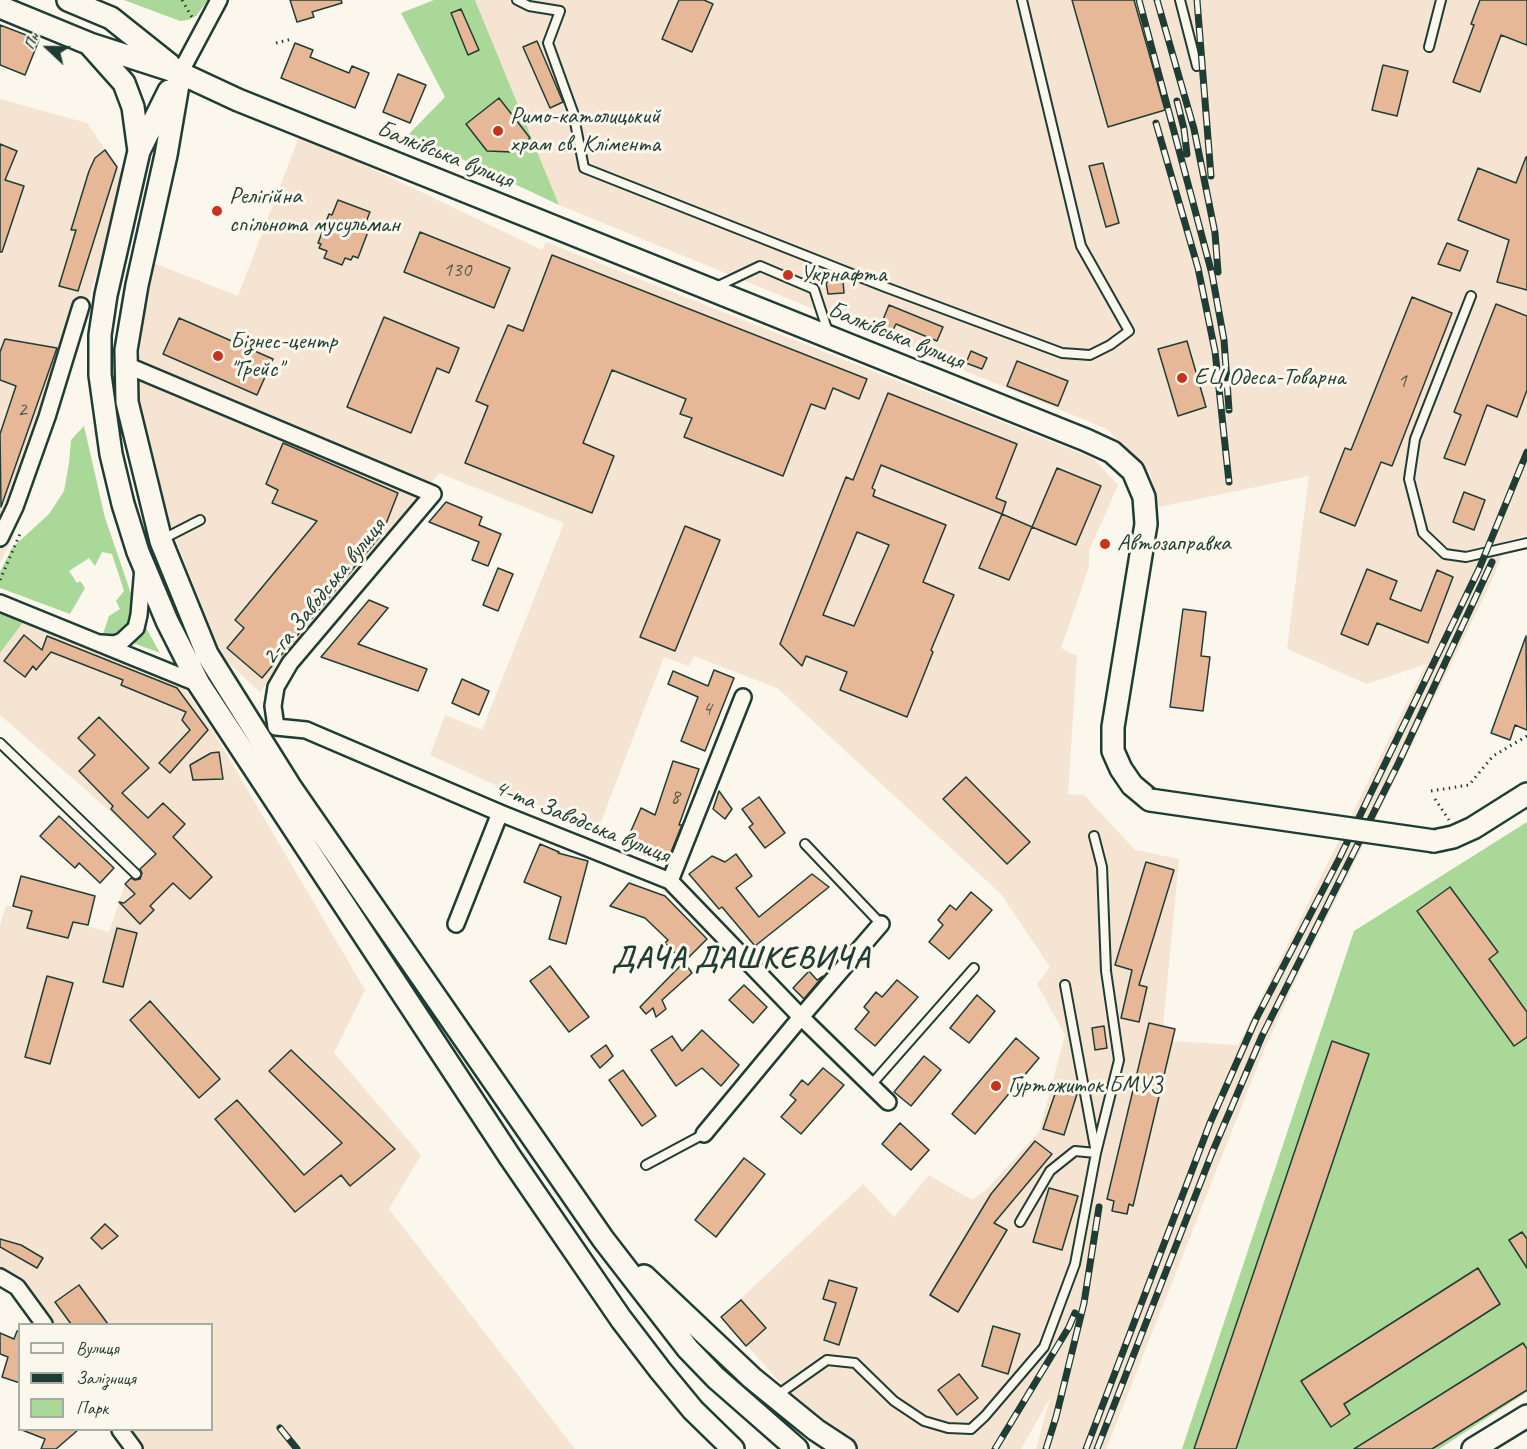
<!DOCTYPE html>
<html>
<head>
<meta charset="utf-8">
<style>
  body { margin:0 }
  #map { position:relative; width:1527px; height:1449px; overflow:hidden; background:#fbf7ec; font-family:Caveat,sans-serif }
  canvas { display:block }
  .legend { position:absolute; left:18px; top:1323px; width:195px; height:108px; box-sizing:border-box; background:#fbf7ec; border:2px solid #a3ada2; margin:0; padding:8px 10px; list-style:none; font-size:18px; color:#1f3d34 }
  .legend li { display:flex; align-items:center; gap:12px; height:30px }
  .legend b { width:30px; border:2px solid #a3ada2 }
  .north { position:absolute; left:18px; top:18px; width:60px; height:60px; -webkit-text-stroke:4px #fbf7ec; paint-order:stroke; rotate:292deg; font-size:16px; font-weight:700; line-height:24px; text-align:center; color:#1f3d34 }
  .north::after { content:''; display:block; margin:auto; width:21px; height:27px; background:#1f3d34; clip-path:polygon(50% 0,100% 100%,50% 72%,0 100%) }
</style>
</head>
<body>
<div id="map">
<canvas width="1527" height="1449"></canvas>
<ul class="legend">
<li><b style="height:8px;background:#fbf7ec"></b>Вулиця</li>
<li><b style="height:8px;background:#1f3d34"></b>Залізниця</li>
<li><b style="height:16px;background:#a9d898"></b>Парк</li>
</ul>
<div class="north">Пн</div>
</div>
<script>
const context = document.querySelector('canvas').getContext('2d');
context.lineJoin = 'round';
function fill(path, color) { context.fillStyle = color; context.fill(path, 'evenodd'); }
const shape = rows => new Path2D(rows.map(r => 'M' + r).join(''));
function trace(path, color, width, dash) { context.strokeStyle = color; context.lineWidth = width; context.lineCap = dash ? 'butt' : 'round'; context.setLineDash(dash || []); context.stroke(path); }
function drawText(font, color, halo, rows, align = 'center') {
  context.font = font + ' Caveat,sans-serif'; context.lineWidth = 6; context.setLineDash([]); context.textBaseline = 'middle'; context.strokeStyle = halo; context.fillStyle = color; for (const [text, x, y, turn = 0] of rows) {
    context.save(); context.translate(x, y); context.rotate((+turn || 0) * Math.PI / 180); context.textAlign = isNaN(turn) ? turn : align; if (halo) context.strokeText(text, 0, 0); context.fillText(text, 0, 0); context.restore();
  }
}
const built = shape([
  [475,0,1527,0,1527,535,1507,541,1494,576,1352,868,1299,973,1262,1055,1106,1449,1036,1449,1050,1398,1021,1449,856,1449,818,1424,721,1317,863,1184,894,1217,929,1175,972,1200,987,1189,1039,1132,1065,1035,1037,984,1050,967,1001,894,777,688,694,656,689,666,664,657,597,832,430,755,445,715,482,730,564,523,439,473,260,692,222,657,166,516,136,385,151,262,238,296,300,134,542,250,546,242,1093,458,1118,485,1089,551,1089,567,1061,648,1077,656,1068,794,1084,795,1135,850,1179,859,1163,1026,1175,1029,1171,1041,1238,1045,1426,664,1367,684,1287,649,1309,476,1159,507,1150,473,1107,429,559,205],
  [0,99,87,123,125,178,79,331,13,538,0,563],
  [24,621,181,684,213,731,365,990,334,1053,421,1155,389,1209,575,1449,139,1449,125,1430,212,1430,212,1324,49,1324,0,1272,0,926,6,905,109,932,125,884,155,853,134,832,0,715,0,653]
]);
const green = shape([
  [124,0,208,0,196,16,188,20,180,21],
  [434,0,475,0,559,205,409,134,445,97,401,13],
  [84,426,105,518,135,605,136,616,123,630,111,635,103,634,109,616,120,609,116,601,124,591,112,554,102,552,95,566,89,558,69,571,77,583,80,581,85,588,70,614,0,588,0,572,12,548,49,514,64,491,69,463,71,440],
  [0,611,24,621,0,653],
  [144,624,160,653,133,643],
  [1527,822,1527,1392,1439,1449,1182,1449,1354,931]
]);
const building = shape([
  [290,0,341,0,342,3,312,12,314,17,297,22,290,0],
  [679,0,704,0,713,4,692,52,662,39,679,0],
  [1072,0,1134,0,1165,110,1108,127,1072,0],
  [1480,0,1527,0,1527,45,1501,35,1480,92,1453,82,1474,25,1471,24,1480,0],
  [461,9,479,50,468,55,451,13,461,9],
  [0,25,39,40,25,75,0,65,0,25],
  [537,41,563,102,550,108,523,47,537,41],
  [295,43,313,50,310,57,349,73,352,66,369,73,355,108,281,78,295,43],
  [1383,65,1408,71,1397,116,1372,110,1383,65],
  [398,74,426,85,410,123,383,112,398,74],
  [499,98,530,138,512,152,487,151,466,124,499,98],
  [0,144,17,151,5,180,24,186,2,252,0,252,0,144],
  [105,150,117,167,78,291,59,286,76,230,71,230,89,171,95,158,105,150],
  [1526,157,1527,157,1527,290,1497,282,1509,240,1458,220,1478,168,1516,183,1526,157],
  [1103,163,1119,223,1106,227,1089,166,1103,163],
  [338,200,370,212,364,227,369,229,358,258,353,256,351,260,345,258,342,265,324,258,327,251,319,248,321,244,318,243,329,214,332,215,338,200],
  [420,232,510,268,494,308,404,272,420,232],
  [1447,243,1468,251,1460,271,1438,264,1447,243],
  [552,255,867,379,859,399,833,388,825,409,811,404,783,476,684,437,692,418,680,414,686,399,612,370,583,443,614,456,592,513,465,463,488,406,476,401,508,325,523,331,552,255],
  [843,281,844,293,828,294,826,282,843,281],
  [1412,297,1452,313,1392,466,1381,462,1355,526,1320,512,1345,448,1351,450,1412,297],
  [1496,304,1527,316,1527,390,1517,417,1487,405,1465,465,1444,458,1461,415,1454,412,1496,304],
  [889,305,943,327,937,341,896,324,892,332,880,327,889,305],
  [384,317,459,348,449,373,437,368,411,433,347,407,384,317],
  [179,318,273,359,257,395,163,354,179,318],
  [5,339,57,348,1,507,0,434,16,386,0,380,0,352,5,339],
  [1187,341,1206,407,1178,416,1158,349,1187,341],
  [971,351,987,358,982,369,966,363,971,351],
  [1017,361,1068,381,1058,406,1007,386,1017,361],
  [888,393,1017,444,996,498,1006,502,1002,514,881,465,872,488,875,490,873,496,946,525,923,582,954,595,931,650,933,652,907,717,840,690,847,672,806,656,802,666,780,644,846,477,853,480,888,393],
  [857,532,889,545,854,626,823,615,857,532],
  [283,443,398,493,382,534,262,678,227,648,244,628,235,620,317,521,272,503,278,490,266,484,283,443],
  [1057,468,1101,486,1076,545,1032,527,1057,468],
  [1464,492,1485,500,1474,530,1453,522,1464,492],
  [446,502,482,517,479,525,501,534,488,566,472,560,479,542,429,522,446,502],
  [1002,514,1032,527,1009,580,979,568,1002,514],
  [685,526,720,540,675,651,640,637,685,526],
  [498,568,513,574,498,611,483,605,498,568],
  [1367,569,1397,581,1390,599,1421,611,1437,570,1453,577,1428,643,1377,623,1368,645,1341,634,1367,569],
  [369,600,388,608,358,644,427,669,418,691,321,657,369,600],
  [1183,609,1206,612,1201,656,1210,657,1203,711,1170,707,1183,609],
  [24,635,42,650,47,636,177,688,208,730,170,773,159,763,190,730,182,720,186,712,121,685,123,680,51,652,36,670,33,666,25,677,4,661,24,635],
  [1526,636,1527,730,1515,725,1510,740,1491,733,1526,636],
  [714,670,734,678,705,751,681,741,698,697,668,684,673,671,708,686,714,670],
  [462,679,489,691,479,715,452,703,462,679],
  [99,717,149,768,122,793,148,818,163,803,185,824,173,837,212,877,190,899,173,883,150,906,154,910,140,924,119,902,124,903,135,894,125,884,131,878,135,880,140,879,142,873,140,869,156,854,111,809,113,806,79,771,95,755,78,738,99,717],
  [219,752,223,779,193,780,190,765,211,753,219,752],
  [673,761,699,769,679,825,682,825,667,862,652,857,654,853,627,840,641,808,655,815,673,761],
  [966,777,1030,842,1007,864,943,799,966,777],
  [719,791,732,809,725,819,713,809,719,791],
  [759,797,785,833,765,848,749,827,753,824,742,809,759,797],
  [59,816,114,868,100,883,79,863,75,868,40,836,59,816],
  [540,844,559,852,558,853,588,861,566,944,549,939,561,897,524,882,540,844],
  [736,854,752,876,736,888,759,917,812,874,829,887,755,946,722,907,719,909,689,874,712,856,725,862,736,854],
  [1146,862,1174,870,1139,985,1147,987,1139,1022,1121,1018,1132,970,1115,965,1146,862],
  [21,876,95,896,88,925,73,922,68,938,27,928,32,911,13,906,21,876],
  [629,883,665,896,707,939,684,962,665,943,668,940,645,918,610,906,629,883],
  [1450,887,1498,952,1489,959,1527,1012,1527,1037,1514,1046,1417,911,1450,887],
  [971,892,992,910,949,959,929,942,943,925,938,920,950,905,956,910,971,892],
  [117,928,137,933,123,987,103,982,117,928],
  [684,962,692,973,662,1000,666,1009,656,1017,653,1008,646,1014,640,1007,684,962],
  [550,966,589,1017,569,1032,530,981,550,966],
  [809,971,817,980,823,976,804,999,793,988,809,971],
  [47,976,73,983,50,1064,25,1057,47,976],
  [897,980,918,997,875,1046,855,1029,869,1012,864,1007,876,992,882,997,897,980],
  [744,985,767,1007,753,1023,729,1000,744,985],
  [977,995,995,1011,969,1043,950,1028,977,995],
  [150,1001,220,1079,199,1098,130,1020,150,1001],
  [1149,1023,1175,1029,1133,1206,1129,1204,1127,1214,1112,1211,1114,1201,1107,1199,1149,1023],
  [1104,1026,1107,1048,1095,1050,1092,1028,1104,1026],
  [702,1030,739,1065,721,1086,702,1068,676,1086,651,1050,672,1036,682,1051,702,1030],
  [1016,1038,1039,1058,975,1134,952,1114,1016,1038],
  [1332,1041,1369,1054,1236,1449,1194,1449,1332,1041],
  [606,1045,613,1056,600,1068,591,1056,606,1045],
  [291,1050,395,1149,350,1186,341,1175,295,1212,215,1119,237,1100,304,1175,342,1143,269,1071,291,1050],
  [924,1056,941,1070,911,1106,894,1092,924,1056],
  [823,1068,844,1085,801,1134,781,1117,796,1100,790,1095,802,1080,808,1085,823,1068],
  [623,1070,656,1116,642,1126,609,1080,623,1070],
  [1057,1088,1077,1094,1064,1135,1043,1129,1057,1088],
  [900,1123,929,1150,911,1170,882,1144,900,1123],
  [1035,1141,1052,1154,994,1223,1007,1230,958,1312,930,1295,991,1194,1035,1141],
  [744,1158,765,1174,716,1237,695,1220,744,1158],
  [1049,1188,1078,1196,1062,1250,1033,1242,1049,1188],
  [105,1224,118,1236,102,1249,91,1238,105,1224],
  [1522,1232,1527,1239,1527,1268,1509,1240,1522,1232],
  [0,1239,21,1245,43,1258,37,1268,0,1247,0,1239],
  [1478,1268,1500,1304,1344,1404,1350,1414,1331,1427,1301,1381,1478,1268],
  [829,1280,857,1288,839,1345,824,1340,836,1303,823,1299,829,1280],
  [79,1285,108,1324,71,1324,55,1302,79,1285],
  [741,1300,766,1328,746,1346,721,1317,741,1300],
  [993,1326,1020,1334,1008,1374,982,1366,993,1326],
  [17,1331,20,1331,20,1383,2,1377,8,1357,0,1354,0,1333,14,1339,17,1331],
  [1523,1343,1527,1349,1527,1390,1432,1449,1354,1449,1523,1343],
  [959,1374,978,1398,957,1415,938,1390,959,1374],
  [22,1430,78,1430,56,1449,41,1449,45,1439,22,1430]
]);
const path = shape([
  [182,0,193,19],
  [276,43,292,39],
  [0,580,20,534],
  [1431,791,1469,785,1493,756,1527,736],
  [1435,799,1449,820]
]);
const lane = shape([
  [517,0,529,6,560,11,548,43,573,112,584,168,885,287,1062,353,1090,355,1110,345,1129,331,1081,246,1022,0],
  [1180,0,1197,66],
  [1429,47,1441,0],
  [716,287,760,266,814,289,828,332],
  [1471,296,1415,439,1409,479,1423,533,1445,554,1466,557,1527,543],
  [161,540,200,520],
  [0,743,136,874],
  [805,844,881,924],
  [871,1085,974,968],
  [646,1165,704,1134],
  [1020,1222,1050,1171,1075,1151,1096,1153,1119,1060,1106,971,1102,867,1094,836],
  [776,1396,827,1360,855,1363,894,1401,924,1421,948,1428,971,1429,985,1416,1044,1347,1075,1264,1096,1153,1065,985]
]);
const street = shape([
  [180,73,219,0],
  [126,365,433,494,290,663,276,687,273,706,276,727],
  [0,538,15,507,47,417,81,306],
  [0,603,199,684],
  [101,643,115,644,122,641,136,628,139,615,143,567],
  [276,727,306,730,500,813,670,881,801,1017,888,1102],
  [670,881,743,697],
  [456,924,500,813],
  [704,1134,801,1017,881,924],
  [0,1277,17,1287,44,1324],
  [120,1430,134,1449]
]);
const secondary = shape([
  [68,0,111,18,170,65],
  [0,7,90,44,180,73,238,100,1086,440,1112,452,1133,471,1144,497,1146,524,1113,727,1113,751,1121,769,1132,785,1150,800],
  [91,46,124,83,133,107,139,151],
  [180,73,166,155,137,285,126,350,127,402,161,541,207,654,291,788,603,1239,688,1349,716,1378,797,1449],
  [169,91,139,151,106,295,100,335,100,375,111,454,123,504,138,552,167,621,199,684,510,1157,621,1319,660,1370,693,1410,733,1449],
  [1434,841,1453,837,1473,828,1527,794],
  [644,1276,752,1378,816,1430,845,1449],
  [1473,1449,1527,1416]
]);
const rail = shape([
  [1139,0,1212,274,1224,340,1229,410],
  [1157,0,1194,129,1215,233,1218,272],
  [1197,0,1211,176],
  [1177,101,1184,129,1187,154],
  [1156,123,1198,268,1215,351,1229,482],
  [280,1428,297,1449],
  [995,1449,1069,1327,1075,1313],
  [1046,1449,1056,1417,1084,1303,1099,1207],
  [1086,1449,1210,1123,1256,1019,1339,859,1479,569,1527,452],
  [1097,1449,1212,1153,1262,1036,1398,764,1492,562]
]);
const secondaryBridge = shape([
  [1150,800,1434,841]
]);
const markers = [
  [498,131,6,"#c8321e"],
  [217,211,6,"#c8321e"],
  [788,275,6,"#c8321e"],
  [218,356,6,"#c8321e"],
  [1182,378,6,"#c8321e"],
  [1105,544,6,"#c8321e"],
  [996,1086,6,"#c8321e"]
];
const numberNames = [
  ["130",457,270],
  ["1",1402,381],
  ["2",22,410],
  ["4",707,709],
  ["8",675,797]
];
const poiNames = [
  ["Римо-католицький",510,117],
  ["храм св. Клімента",510,145],
  ["Релігійна",229,197],
  ["спільнота мусульман",229,225],
  ["Укрнафта",800,275],
  ["Бізнес-центр",230,342],
  ["\"Грейс\"",230,370],
  ["ЕЦ Одеса-Товарна",1194,378],
  ["Автозаправка",1117,544],
  ["Гуртожиток БМУЗ",1008,1086]
];
const streetNames = [
  ["Балківська вулиця",445,155,22],
  ["Балківська вулиця",896,336,22],
  ["2-га Заводська вулиця",324,592,-51],
  ["4-та Заводська вулиця",582,822,22]
];
const districtNames = [
  ["ДАЧА ДАШКЕВИЧА",741,959]
];
fill(built, '#f5e4d2');
fill(green, '#a9d898');
fill(building, '#e6b897');
trace(building, '#1f3d34', 1.5);
trace(lane, '#1f3d34', 12);
trace(street, '#1f3d34', 20);
trace(secondary, '#1f3d34', 26);
trace(path, '#1f3d34', 3, [1.5, 4.5]);
trace(lane, '#fbf7ec', 8);
trace(street, '#fbf7ec', 15);
trace(secondary, '#fbf7ec', 21);
trace(rail, '#1f3d34', 7);
trace(rail, '#fbf7ec', 4.5, [14]);
trace(secondaryBridge, '#1f3d34', 26, []);
trace(secondaryBridge, '#fbf7ec', 21);
for (const [x, y, r, color] of markers) { const dot = new Path2D(); dot.arc(x, y, r, 0, 2 * Math.PI); context.fillStyle = color; context.fill(dot); trace(dot, '#fbf7ec', 2); }
drawText('21px', '#515c4d', null, numberNames);
drawText('24px', '#1f3d34', '#fbf7ec', poiNames, 'left');
drawText('24px', '#1f3d34', '#fbf7ec', streetNames);
context.letterSpacing = '1.5px';
drawText('bold 30px', '#1f3d34', '#fbf7ec', districtNames);
context.letterSpacing = '0px';
</script>
</body>
</html>
